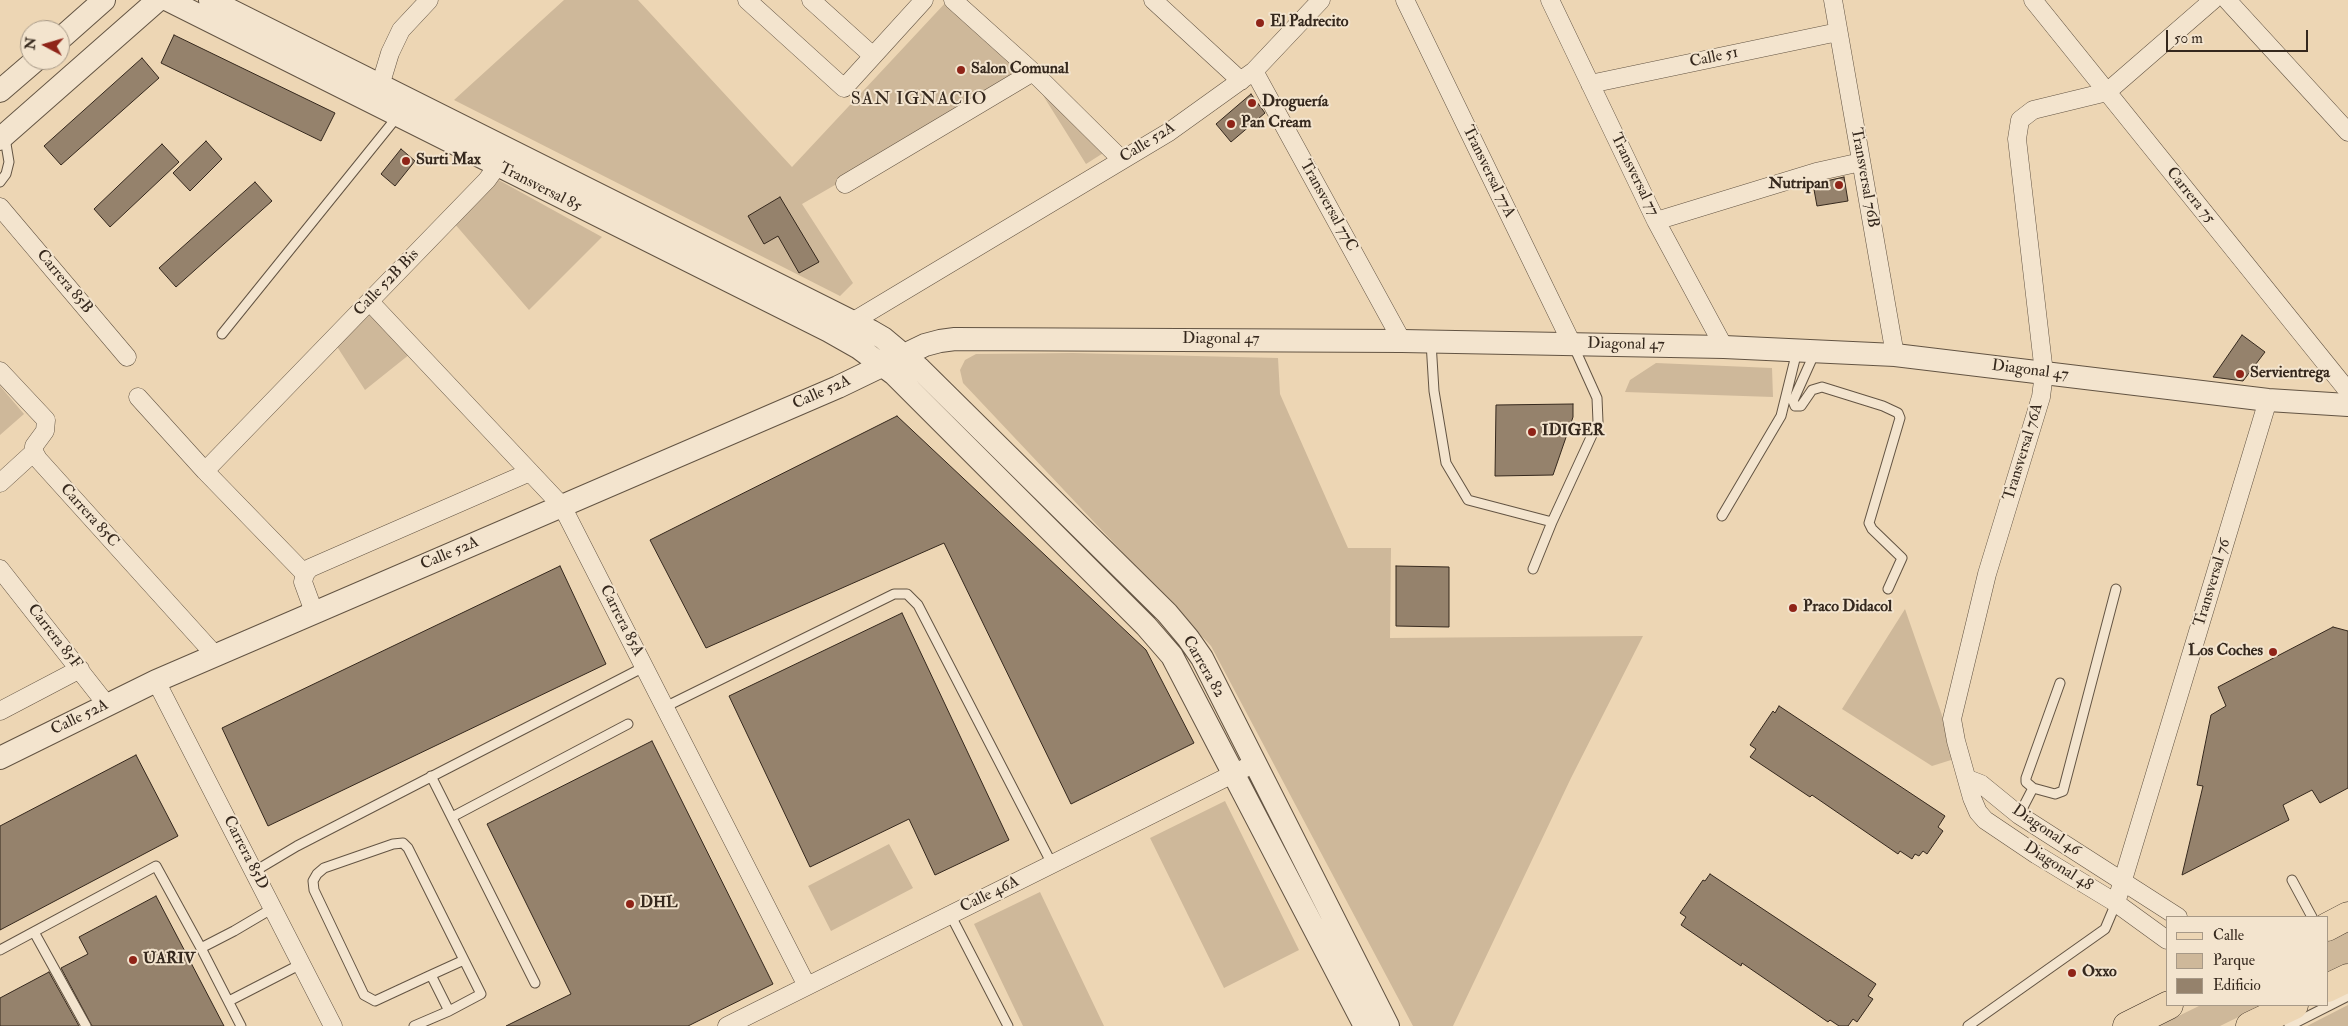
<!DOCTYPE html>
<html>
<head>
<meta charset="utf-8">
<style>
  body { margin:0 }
  #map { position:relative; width:2348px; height:1026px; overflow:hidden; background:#edd6b4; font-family:"IM FELL Double Pica",serif }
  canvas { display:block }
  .legend { position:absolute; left:2166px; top:916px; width:162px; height:90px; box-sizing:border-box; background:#f3e4ce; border:1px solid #a79987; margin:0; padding:6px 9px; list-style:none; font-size:15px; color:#35281d }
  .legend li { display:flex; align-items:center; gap:10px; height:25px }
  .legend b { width:25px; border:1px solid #a79987 }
  .north { position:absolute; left:20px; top:20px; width:50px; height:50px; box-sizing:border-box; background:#f3e4ce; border:1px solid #a79987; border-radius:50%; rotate:276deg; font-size:14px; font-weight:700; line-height:20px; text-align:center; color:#35281d }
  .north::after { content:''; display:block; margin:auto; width:18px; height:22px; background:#8f2418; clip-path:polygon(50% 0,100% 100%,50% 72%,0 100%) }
  .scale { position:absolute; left:2166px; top:30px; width:142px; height:22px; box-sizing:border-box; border:2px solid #35281d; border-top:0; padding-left:6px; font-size:15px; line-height:18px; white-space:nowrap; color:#35281d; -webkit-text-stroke:4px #f3e4ce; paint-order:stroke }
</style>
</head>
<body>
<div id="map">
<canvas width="2348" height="1026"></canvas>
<ul class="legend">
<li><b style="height:6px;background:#edd6b4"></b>Calle</li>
<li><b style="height:14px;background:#ceb89a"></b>Parque</li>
<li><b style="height:14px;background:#95826c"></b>Edificio</li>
</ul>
<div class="north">N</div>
<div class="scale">50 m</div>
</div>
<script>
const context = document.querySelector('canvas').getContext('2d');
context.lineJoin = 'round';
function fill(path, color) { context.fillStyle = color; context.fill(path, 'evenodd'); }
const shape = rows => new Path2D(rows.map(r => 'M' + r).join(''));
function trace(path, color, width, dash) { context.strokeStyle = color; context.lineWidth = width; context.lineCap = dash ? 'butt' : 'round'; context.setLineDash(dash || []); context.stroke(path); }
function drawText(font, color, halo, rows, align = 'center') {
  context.font = font + ' "IM FELL Double Pica",serif'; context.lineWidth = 4; context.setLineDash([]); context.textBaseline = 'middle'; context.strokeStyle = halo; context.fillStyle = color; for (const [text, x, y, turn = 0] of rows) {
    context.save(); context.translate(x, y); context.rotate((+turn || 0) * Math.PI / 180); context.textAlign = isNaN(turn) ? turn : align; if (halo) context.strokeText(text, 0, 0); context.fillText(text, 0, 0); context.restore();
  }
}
const green = shape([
  [564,0,638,0,792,167,948,0,1029,73,1108,150,1086,164,1029,73,802,204,853,283,840,296,454,100],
  [495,178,602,237,529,310,454,223],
  [378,301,420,346,365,390,336,345],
  [1073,353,1278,358,1280,394,1348,548,1391,548,1390,638,1643,636,1571,778,1453,1026,1413,1026,1211,646,963,383,960,370,965,360,976,354],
  [1656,363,1772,368,1773,397,1625,392,1630,380],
  [0,386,24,414,0,435],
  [1905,609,1953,747,1951,760,1932,766,1842,709],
  [1225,801,1299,950,1224,988,1150,838],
  [889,844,913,888,831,931,808,886],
  [1040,892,1104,1026,1023,1026,974,924],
  [2348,929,2348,963,2327,974,2327,940],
  [2201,1005,2263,1005,2220,1026,2158,1026],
  [2348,1005,2348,1026,2307,1026]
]);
const building = shape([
  [174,35,335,113,321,141,161,63,174,35],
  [142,58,159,78,61,165,44,146,142,58],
  [1251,94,1265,113,1231,142,1216,124,1251,94],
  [206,141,222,159,190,191,173,173,206,141],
  [162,144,179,162,110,227,94,209,162,144],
  [401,149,415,161,395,186,381,174,401,149],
  [1844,177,1848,201,1817,206,1813,184,1844,177],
  [255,182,272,201,176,287,159,268,255,182],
  [780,197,819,262,799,273,778,236,764,244,748,216,780,197],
  [2242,335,2265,352,2243,381,2213,377,2242,335],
  [1573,404,1573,417,1553,475,1495,476,1496,405,1573,404],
  [897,416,1146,650,1194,743,1071,804,944,543,706,648,650,540,897,416],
  [560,566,606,664,268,826,222,728,560,566],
  [1396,566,1449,567,1449,627,1396,626,1396,566],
  [902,613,1009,840,935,875,909,819,810,867,729,696,902,613],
  [2333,627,2348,631,2348,788,2320,803,2312,790,2283,805,2289,820,2182,875,2203,786,2197,785,2211,715,2226,706,2218,687,2333,627],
  [1779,706,1945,816,1938,827,1943,831,1927,854,1923,851,1919,856,1915,854,1912,859,1900,851,1898,854,1812,795,1810,797,1750,757,1756,749,1750,745,1773,711,1775,713,1779,706],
  [652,741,773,984,688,1026,506,1026,571,994,487,824,652,741],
  [136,755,178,836,0,930,0,826,136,755],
  [1710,874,1876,984,1868,996,1873,999,1857,1022,1853,1019,1848,1026,1839,1026,1830,1020,1828,1022,1742,963,1741,966,1681,925,1686,917,1680,913,1703,880,1705,881,1710,874],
  [156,896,224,1026,92,1026,61,968,88,954,79,937,156,896],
  [49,972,79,1026,0,1026,0,998,49,972]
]);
const service = shape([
  [0,182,6,174,9,162,5,138],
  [222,334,397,117],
  [1431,342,1434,391,1446,463,1468,500,1552,522],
  [1815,352,1793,401,1795,406,1801,406,1812,390,1822,387,1883,406,1898,413,1900,418,1869,523,1872,529,1902,558,1888,589],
  [1722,516,1781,416,1797,351],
  [1533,569,1552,522,1598,422,1597,398,1574,347],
  [2060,683,2026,778,2026,782,2033,788,2055,794,2063,791,2116,589],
  [665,707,894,594,907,594,918,605,1052,864],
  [431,776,535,983],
  [2019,815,2033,788],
  [452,817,628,724],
  [403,843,408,848,481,994,449,1011,431,975,375,1001,364,995,314,890,313,881,317,874,324,868,393,844,403,843],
  [255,871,297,846,644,667],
  [2292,880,2312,917],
  [950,914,1008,1026],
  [34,932,86,1026],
  [201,948,234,931,273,908],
  [0,950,156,866,201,948,241,1026],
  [431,975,464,960],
  [229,1001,303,963],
  [414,1026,449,1011],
  [1968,1026,2105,929,2116,903],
  [2289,1026,2348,996]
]);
const minor = shape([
  [747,0,844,88,924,0],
  [811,0,873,56],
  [953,0,1033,72,1122,160],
  [1153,0,1241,81],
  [1405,0,1572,344],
  [1550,0,1656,221,1724,347],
  [1833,0,1895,355],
  [2033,0,2348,391],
  [2227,0,2348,132],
  [1254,71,1402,341],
  [1590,84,1838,32],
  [380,86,390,53,401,30,429,0],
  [845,184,1033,72],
  [0,207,127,357],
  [1656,221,1816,172,1861,162],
  [370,302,562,506,807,986],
  [852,322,1169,132,1254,71,1321,0],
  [0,371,46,420,45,431,34,446,34,452,38,459,215,655],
  [138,397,205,471,305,574],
  [205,471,487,180,497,166],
  [0,483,34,452],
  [0,569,107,705],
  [314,612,303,582,305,574,310,568,530,472],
  [156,681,333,1026],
  [0,711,80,669],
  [1968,779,1981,784,2019,815,2178,917],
  [2116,903,2268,400],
  [2167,940,2116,903,2037,855,1985,820,1978,812,1972,798,1956,741,1952,719,1987,574,2041,397,2044,373,2017,139,2020,120,2033,110,2107,92,2213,0],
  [727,1026,1245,768]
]);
const tertiary = shape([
  [168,0,829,331,859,348,894,374,1146,626,1172,656,1365,1026],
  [210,0,871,331,883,338,920,369,1167,613,1188,638,1202,658,1388,1026],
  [60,39,104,0],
  [0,91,36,60],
  [0,139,158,0],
  [0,758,156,681,838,387,925,345,940,341,955,339,1402,341,1724,347,1895,355,2268,400,2348,405]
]);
const primary = shape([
  [2327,927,2348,916],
  [2327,988,2348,978],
  [2127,1026,2169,1005],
  [2250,1026,2294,1005]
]);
const markers = [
  [1260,23,5,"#8f2418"],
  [961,70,5,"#8f2418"],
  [1252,103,5,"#8f2418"],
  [1231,124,5,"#8f2418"],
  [406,161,5,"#8f2418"],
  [1839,185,5,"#8f2418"],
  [2240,374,5,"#8f2418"],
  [1532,432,5,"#8f2418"],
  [1793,608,5,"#8f2418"],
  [2273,652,5,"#8f2418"],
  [630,904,5,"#8f2418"],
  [133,960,5,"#8f2418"],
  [2072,973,5,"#8f2418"]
];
const poiNames = [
  ["El Padrecito",1270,23],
  ["Salon Comunal",971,70],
  ["Droguería",1262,103],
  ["Pan Cream",1241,124],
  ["Surti Max",416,161],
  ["Nutripan",1829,185,"right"],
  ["Servientrega",2250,374],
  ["IDIGER",1542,432],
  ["Praco Didacol",1803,608],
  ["Los Coches",2263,652,"right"],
  ["DHL",640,904],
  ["UARIV",143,960],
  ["Oxxo",2082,973]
];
const streetNames = [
  ["Calle 51",1714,58,-12],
  ["Calle 52A",1148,143,-32],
  ["Transversal 77A",1488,172,64],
  ["Transversal 77",1634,175,64],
  ["Transversal 76B",1864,178,80],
  ["Transversal 85",540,188,27],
  ["Carrera 75",2190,196,51],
  ["Transversal 77C",1328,206,61],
  ["Carrera 85B",64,282,50],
  ["Calle 52B Bis",387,283,-46],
  ["Diagonal 47",1221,340],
  ["Diagonal 47",1626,345,1],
  ["Diagonal 47",2030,371,7],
  ["Calle 52A",822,393,-24],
  ["Transversal 76A",2024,452,-73],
  ["Carrera 85C",89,516,48],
  ["Calle 52A",450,554,-23],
  ["Transversal 76",2213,583,-73],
  ["Carrera 85A",621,621,63],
  ["Carrera 85F",54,637,52],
  ["Carrera 82",1203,667,60],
  ["Calle 52A",80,718,-26],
  ["Diagonal 46",2046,831,34],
  ["Carrera 85D",245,853,63],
  ["Diagonal 48",2058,867,32],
  ["Calle 46A",990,895,-26]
];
const neighbourhoodNames = [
  ["SAN IGNACIO",919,100]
];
fill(green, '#ceb89a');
fill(building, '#95826c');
trace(building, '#35281d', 1);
trace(service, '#635443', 11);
trace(minor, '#635443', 19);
trace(tertiary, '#635443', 24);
trace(primary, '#35281d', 29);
trace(service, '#f3e4ce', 9);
trace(minor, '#f3e4ce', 18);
trace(tertiary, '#f3e4ce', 22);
trace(primary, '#edd6b4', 28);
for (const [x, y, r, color] of markers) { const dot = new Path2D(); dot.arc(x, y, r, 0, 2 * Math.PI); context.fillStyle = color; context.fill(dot); trace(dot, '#f3e4ce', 2); }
drawText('bold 16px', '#35281d', '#f3e4ce', poiNames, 'left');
drawText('16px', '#35281d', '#f3e4ce', streetNames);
context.letterSpacing = '1px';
drawText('18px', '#35281d', '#f3e4ce', neighbourhoodNames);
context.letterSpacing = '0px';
</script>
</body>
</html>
